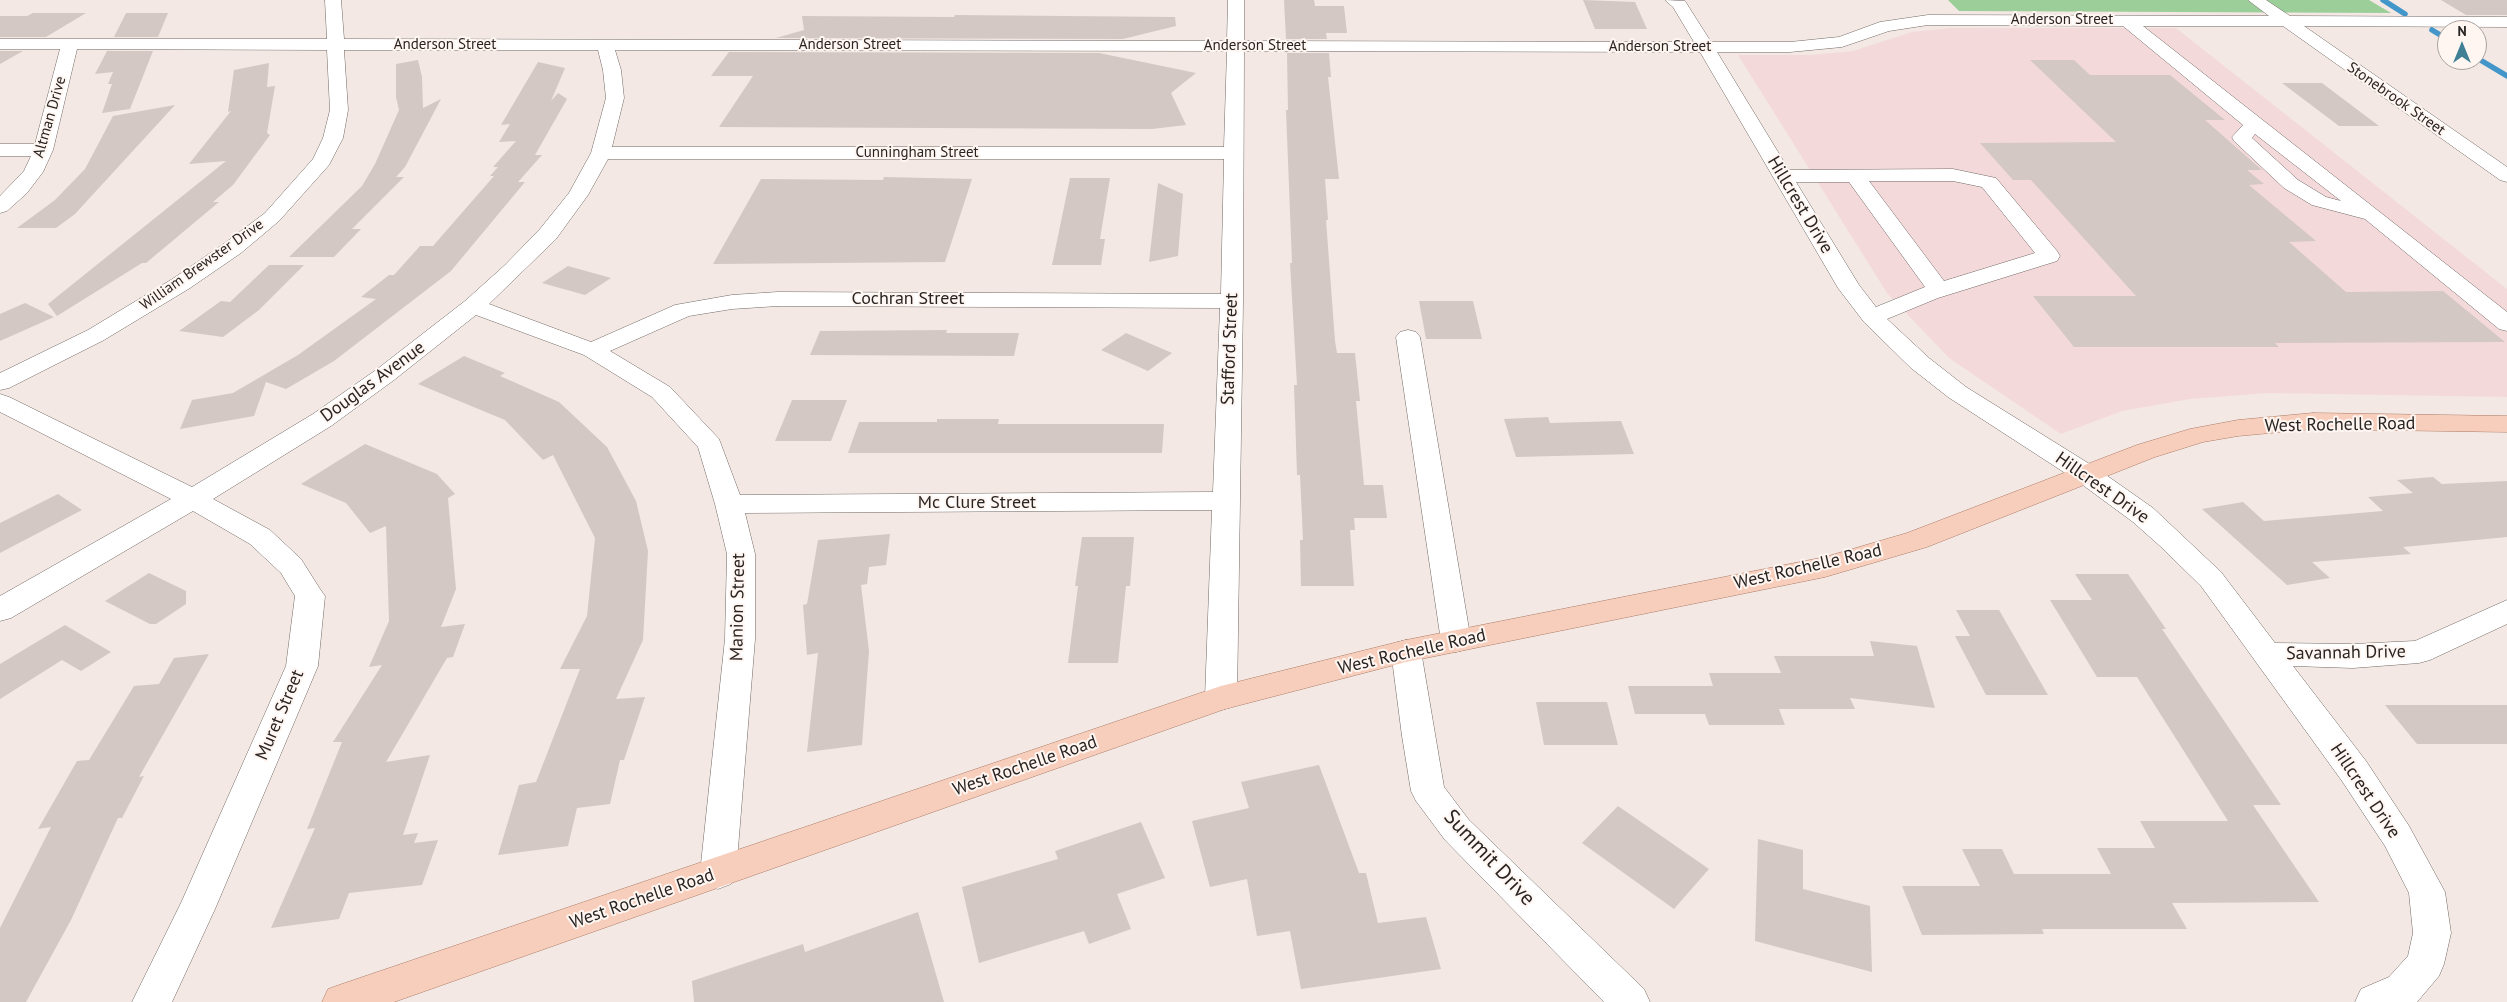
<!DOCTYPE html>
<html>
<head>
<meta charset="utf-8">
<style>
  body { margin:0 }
  #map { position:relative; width:2507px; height:1002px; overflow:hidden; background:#f3e8e3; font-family:"PT Sans",sans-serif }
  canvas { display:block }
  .north { position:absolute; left:2437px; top:20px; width:50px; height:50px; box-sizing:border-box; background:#fff6f2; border:1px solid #a9a29f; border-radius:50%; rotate:0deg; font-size:14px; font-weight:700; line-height:20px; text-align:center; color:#282422 }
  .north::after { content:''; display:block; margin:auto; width:18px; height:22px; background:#418094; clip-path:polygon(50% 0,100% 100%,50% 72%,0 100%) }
</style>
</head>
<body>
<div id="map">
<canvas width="2507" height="1002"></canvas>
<div class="north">N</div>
</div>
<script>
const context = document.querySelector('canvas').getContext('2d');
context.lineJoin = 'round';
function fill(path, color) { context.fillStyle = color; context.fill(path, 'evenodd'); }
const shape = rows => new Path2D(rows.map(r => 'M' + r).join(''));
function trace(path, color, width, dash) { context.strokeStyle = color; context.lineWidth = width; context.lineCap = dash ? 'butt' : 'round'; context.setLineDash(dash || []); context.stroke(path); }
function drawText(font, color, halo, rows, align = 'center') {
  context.font = font + ' "PT Sans",sans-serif'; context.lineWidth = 4; context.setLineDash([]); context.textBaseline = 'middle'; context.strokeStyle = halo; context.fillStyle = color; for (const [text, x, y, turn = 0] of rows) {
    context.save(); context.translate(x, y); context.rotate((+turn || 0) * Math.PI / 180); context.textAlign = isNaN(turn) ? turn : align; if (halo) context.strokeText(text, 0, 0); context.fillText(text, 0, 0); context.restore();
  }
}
const education = shape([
  [1951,28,2176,28,2507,289,2507,397,2268,393,2190,399,2122,411,2061,434,1949,358,1887,293,1738,55,1810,55,1853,51,1912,32]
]);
const green = shape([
  [1948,0,2369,0,2391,13,1959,11]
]);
const stream = shape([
  [2383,0,2405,14],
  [2432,30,2447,39],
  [2477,58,2507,76]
]);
const building = shape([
  [1284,0,1314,0,1315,6,1344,6,1347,33,1326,33,1327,39,1286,39],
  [1583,0,1635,2,1647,29,1595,29],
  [2441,0,2507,0,2507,15,2466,15],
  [33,13,86,13,46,37,0,37,0,16,27,16],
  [126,13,168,13,158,37,114,37],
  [955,15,1175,17,1176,26,1123,39,776,38,804,30,802,16,954,17],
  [0,51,23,51,0,64],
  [107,51,153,51,130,109,102,113,112,84,108,84,113,72,95,74],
  [729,52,1099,53,1196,73,1171,93,1186,125,1152,129,719,127,753,76,711,76],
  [1287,53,1329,53,1331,77,1328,77,1339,179,1325,179,1328,220,1326,220,1335,341,1337,353,1355,353,1360,401,1356,401,1364,485,1383,485,1387,518,1354,518,1355,530,1350,530,1354,586,1301,586,1300,540,1303,540,1300,475,1297,475,1294,385,1297,385,1290,263,1292,263,1286,110,1288,110],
  [418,60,422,77,423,108,441,99,405,167,396,177,404,177,352,229,361,229,334,257,289,257,362,186,375,164,399,110,396,97,396,64],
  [2030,60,2074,60,2090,75,2170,75,2225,120,2205,120,2262,170,2247,170,2264,184,2249,185,2316,241,2289,242,2346,292,2443,291,2505,342,2275,343,2279,347,2074,347,2033,296,2136,296,2031,180,2013,180,1980,143,2116,142],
  [538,62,565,68,551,101,558,93,567,99,535,155,542,155,518,182,525,182,451,271,334,361,286,389,266,382,254,416,180,429,192,400,233,393,298,355,376,299,361,297,389,275,394,275,420,246,433,246,494,176,490,176,498,167,493,167,516,141,499,142,510,124,501,125],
  [269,63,267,87,275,86,267,133,270,135,233,185,213,202,219,202,146,263,142,263,57,316,48,304,226,161,189,164,231,111,228,112,234,70],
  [2282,83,2322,83,2379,126,2339,126],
  [175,105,75,214,56,228,17,228,55,200,85,169,113,116],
  [884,177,972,179,945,262,713,264,761,179,883,180],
  [1070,178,1110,178,1100,239,1105,239,1101,265,1052,265],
  [1158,183,1183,194,1178,256,1149,262],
  [269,265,304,265,259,310,223,337,179,331,221,301,230,302],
  [568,266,611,278,585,295,542,283],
  [1419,301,1473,301,1482,339,1426,339],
  [25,303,54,317,0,341,0,314],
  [947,330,946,333,1019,333,1014,356,810,355,820,331],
  [1126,333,1172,353,1148,371,1101,350],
  [464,356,505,373,500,376,559,402,607,447,636,501,648,551,643,640,616,699,645,697,624,760,620,760,610,804,577,808,568,846,498,855,519,785,536,782,580,669,560,669,587,616,595,538,553,455,543,460,505,420,418,384],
  [792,400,847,400,831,441,775,441],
  [1548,417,1550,423,1621,421,1634,454,1516,457,1504,419],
  [937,419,999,419,998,424,1164,424,1162,453,848,453,859,422,937,422],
  [365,444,437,474,455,494,448,498,456,589,441,627,465,624,453,657,447,658,386,762,430,755,403,835,418,833,414,843,438,840,422,885,349,893,339,919,271,928,315,828,307,829,342,742,333,742,382,665,369,667,389,621,386,526,370,533,346,503,301,484],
  [2433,477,2442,484,2507,481,2507,537,2403,547,2411,554,2312,562,2330,578,2287,585,2202,509,2243,502,2264,521,2383,511,2368,497,2413,493,2397,480],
  [58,494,82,510,0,553,0,523],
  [890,534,886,565,869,567,867,584,861,585,869,651,862,745,807,752,818,653,807,655,803,605,807,604,818,540],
  [1082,537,1134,537,1130,586,1126,586,1118,663,1068,663,1078,586,1075,586],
  [149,573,186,591,186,604,156,624,150,624,105,601],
  [2075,574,2128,574,2166,629,2162,629,2281,805,2253,805,2319,902,2172,903,2187,929,2042,929,2044,934,1922,935,1902,886,1980,886,1962,849,2002,849,2014,874,2111,874,2097,848,2155,848,2140,821,2228,821,2137,677,2097,677,2050,600,2092,600],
  [1956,610,1999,610,2048,695,1986,695,1955,636,1970,636],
  [65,625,111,652,81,671,62,660,0,699,0,664],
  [1870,641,1917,646,1935,708,1850,698,1855,709,1779,709,1785,725,1709,725,1705,714,1635,714,1628,686,1713,686,1709,673,1781,673,1774,656,1874,656],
  [209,654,139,777,144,776,122,818,118,818,71,920,26,1002,0,1002,0,928,51,827,38,829,77,761,89,760,134,686,159,684,174,658],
  [1536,702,1607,702,1618,745,1544,745],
  [2385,705,2507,705,2507,744,2417,744],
  [1319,765,1359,873,1366,873,1378,923,1426,917,1441,969,1301,989,1290,931,1257,936,1247,879,1210,887,1192,821,1249,808,1241,782],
  [1618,806,1709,869,1674,909,1582,843],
  [1141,822,1165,878,1117,894,1131,929,1089,944,1084,931,979,963,962,887,1058,859,1055,851],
  [1758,839,1803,850,1803,889,1870,906,1872,972,1755,941],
  [918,912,944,1002,694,1002,692,981,803,944,805,952]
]);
const minor = shape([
  [325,0,341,0,344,39,1227,41,1228,0,1244,0,1244,41,1694,42,1673,7,1665,0,1685,1,1711,42,1790,42,1839,37,1880,22,1928,15,2269,16,2248,0,2266,0,2290,16,2507,17,2507,27,2304,26,2507,167,2507,182,2500,180,2283,26,2143,26,2507,312,2507,331,2499,329,2365,219,2312,205,2284,188,2234,141,2232,137,2243,125,2123,26,1928,25,1889,31,1842,47,1790,52,1717,52,1789,170,1953,169,1996,178,2057,251,2060,256,2057,261,1938,298,1887,319,1929,358,1966,387,2096,468,2153,508,2221,572,2275,643,2353,644,2415,641,2507,600,2507,624,2430,660,2419,663,2353,668,2293,666,2366,761,2409,826,2445,892,2451,933,2444,964,2439,976,2417,1002,2355,1002,2361,989,2389,977,2408,956,2413,933,2409,893,2385,846,2342,781,2201,586,2160,546,2133,522,2076,480,1948,397,1911,368,1864,322,1838,288,1700,52,1244,51,1243,301,1237,698,1232,707,1221,710,1210,707,1205,698,1212,510,745,513,755,554,755,639,736,873,731,884,718,889,705,884,700,873,725,639,727,554,715,504,698,447,652,397,584,355,476,315,394,380,331,426,213,499,270,530,301,559,320,589,325,596,318,666,215,909,172,1002,132,1002,181,903,286,666,295,596,281,573,250,544,193,511,11,618,0,621,0,596,171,499,0,412,0,394,9,397,192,487,313,414,376,370,465,301,505,265,540,229,569,193,591,153,606,98,603,70,598,50,344,50,348,110,343,138,329,165,279,221,241,253,190,288,104,340,9,388,0,390,0,373,88,330,174,278,225,243,265,213,313,159,323,138,330,110,327,50,77,49,53,150,43,172,27,193,7,211,0,213,0,196,24,171,31,156,0,156,0,144,35,144,60,49,0,49,0,39,327,39,325,0],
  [615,50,1227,51,1224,147,612,147,624,98,621,70,615,50],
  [2255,134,2341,201,2326,197,2298,180,2252,138,2255,134],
  [608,159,1224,159,1221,294,778,292,732,295,675,305,591,342,489,304,556,239,588,195,608,159],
  [1869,181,1953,181,1982,187,2035,253,1944,281,1869,181],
  [1796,182,1849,182,1925,287,1876,307,1859,285,1796,182],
  [778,306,1220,308,1213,492,740,495,719,439,670,387,610,351,689,316,732,309,778,306],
  [1408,330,1416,332,1420,337,1471,641,1467,649,1456,652,1445,649,1441,641,1396,337,1400,332,1408,330],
  [1406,640,1417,643,1421,651,1444,787,1469,820,1644,989,1650,1002,1604,1002,1445,840,1416,801,1411,791,1402,736,1391,651,1395,643,1406,640]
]);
const major = shape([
  [2313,413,2507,416,2507,432,2313,429,2238,436,2203,442,2155,457,1927,547,1825,577,1406,662,1225,709,394,1002,322,1002,328,989,342,984,1221,686,1406,640,1825,557,1907,533,2137,445,2190,429,2238,420,2313,413]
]);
const farStreetnames = [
  ["Anderson Street",2062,20],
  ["Anderson Street",445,45],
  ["Anderson Street",850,45],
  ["Anderson Street",1255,46],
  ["Anderson Street",1660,47],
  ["Stonebrook Street",2396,99,35],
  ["Altman Drive",50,117,-74],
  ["Cunningham Street",917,153],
  ["William Brewster Drive",202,265,-35]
];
const streetNames = [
  ["Hillcrest Drive",1800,205,59],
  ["Cochran Street",908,299],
  ["Stafford Street",1230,349,-88],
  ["Douglas Avenue",373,382,-36],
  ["West Rochelle Road",2340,425,-1],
  ["Hillcrest Drive",2102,488,35],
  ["Mc Clure Street",977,503],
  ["West Rochelle Road",1808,567,-13],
  ["Manion Street",738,607,-89],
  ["West Rochelle Road",1412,652,-13],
  ["Savannah Drive",2346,653,-1],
  ["Muret Street",280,715,-67],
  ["West Rochelle Road",1025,766,-19],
  ["Hillcrest Drive",2365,791,56],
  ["West Rochelle Road",642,899,-19]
];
const nearStreetnames = [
  ["Summit Drive",1489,858,47]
];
fill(education, '#f4d9db');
fill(green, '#9cce9a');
trace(stream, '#4296c9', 5.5);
fill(building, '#d3c8c4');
trace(minor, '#726965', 1);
trace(major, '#ab7c68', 1);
fill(minor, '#fff');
fill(major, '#f7cdbb');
drawText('15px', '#282422', '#fff6f2', farStreetnames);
drawText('18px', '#282422', '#fff6f2', streetNames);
drawText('21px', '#282422', '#fff6f2', nearStreetnames);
</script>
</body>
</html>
